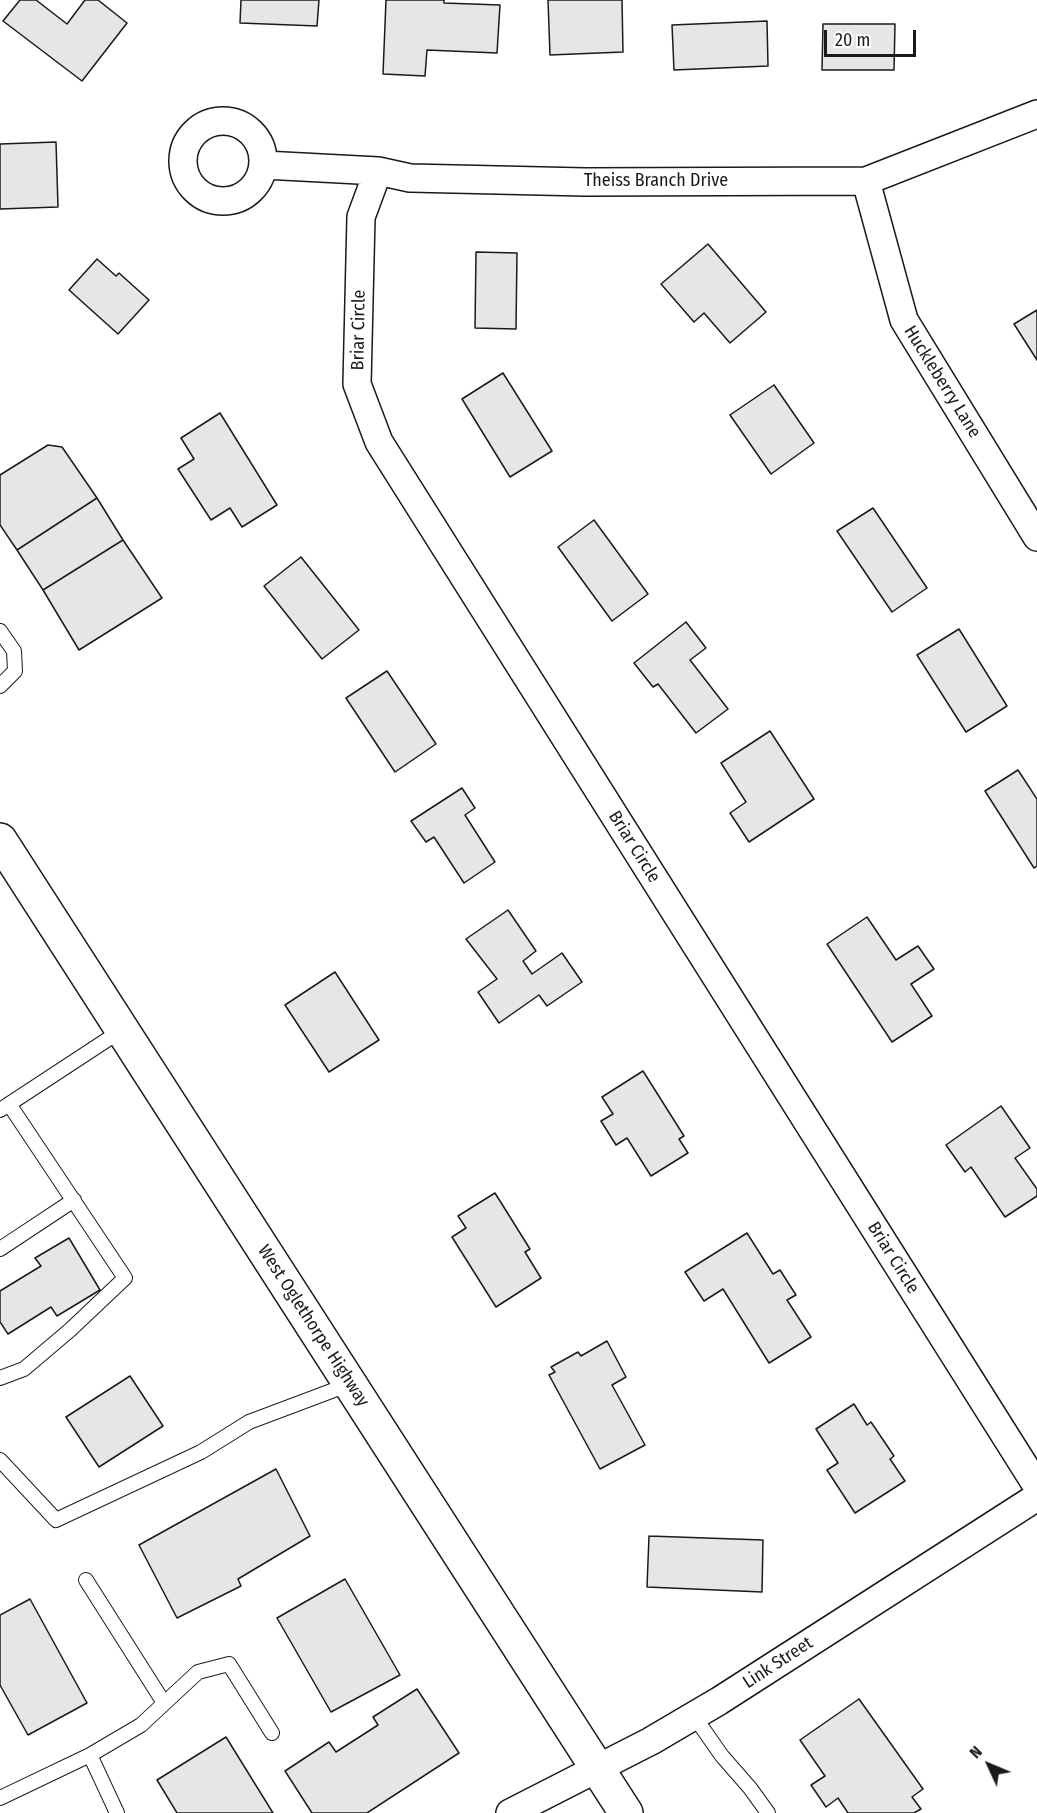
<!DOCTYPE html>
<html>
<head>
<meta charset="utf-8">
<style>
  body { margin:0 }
  #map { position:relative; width:1037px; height:1813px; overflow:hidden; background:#fff; font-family:"Fira Sans Condensed",sans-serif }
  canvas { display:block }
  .north { position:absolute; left:959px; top:1735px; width:60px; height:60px; -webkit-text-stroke:4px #fff; paint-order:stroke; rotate:314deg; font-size:16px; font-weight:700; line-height:24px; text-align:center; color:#1a1a1a }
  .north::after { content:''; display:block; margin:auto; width:21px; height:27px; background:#1a1a1a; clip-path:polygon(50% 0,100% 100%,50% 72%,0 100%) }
  .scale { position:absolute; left:824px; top:30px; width:92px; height:27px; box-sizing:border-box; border:3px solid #1a1a1a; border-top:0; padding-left:8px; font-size:18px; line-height:21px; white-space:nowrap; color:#1a1a1a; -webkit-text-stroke:4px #fff; paint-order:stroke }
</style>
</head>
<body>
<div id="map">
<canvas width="1037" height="1813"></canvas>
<div class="north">N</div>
<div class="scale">20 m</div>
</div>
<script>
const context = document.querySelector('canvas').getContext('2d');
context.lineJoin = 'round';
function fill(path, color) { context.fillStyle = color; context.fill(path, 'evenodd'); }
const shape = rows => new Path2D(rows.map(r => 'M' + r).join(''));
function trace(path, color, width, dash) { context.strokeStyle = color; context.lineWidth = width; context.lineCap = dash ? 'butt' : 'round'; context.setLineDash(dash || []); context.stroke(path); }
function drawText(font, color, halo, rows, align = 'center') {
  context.font = font + ' "Fira Sans Condensed",sans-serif'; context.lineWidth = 4.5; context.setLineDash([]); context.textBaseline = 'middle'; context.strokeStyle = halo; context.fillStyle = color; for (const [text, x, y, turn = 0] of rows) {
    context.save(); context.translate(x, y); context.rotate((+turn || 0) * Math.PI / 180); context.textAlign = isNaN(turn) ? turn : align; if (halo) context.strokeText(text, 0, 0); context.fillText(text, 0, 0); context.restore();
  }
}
const building = shape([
  [20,0,36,0,67,24,85,0,98,0,127,23,82,81,3,21,20,0],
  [241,0,319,0,317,26,240,23,241,0],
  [386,0,444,0,444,3,500,5,497,53,427,50,425,76,383,74,386,0],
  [548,0,622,0,623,52,550,55,548,0],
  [767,21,768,66,674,70,672,25,767,21],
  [823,24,895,24,894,70,822,70,823,24],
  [56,142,58,207,0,209,0,144,56,142],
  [708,244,766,312,730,343,704,313,694,322,661,284,708,244],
  [476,252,517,253,516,329,475,328,476,252],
  [97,259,116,276,119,273,149,300,118,334,69,290,97,259],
  [1037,310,1037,360,1014,324,1037,310],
  [503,373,552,451,510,477,462,399,503,373],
  [774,385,814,443,771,474,730,415,774,385],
  [220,413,277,505,242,527,230,508,211,520,178,469,194,459,181,438,220,413],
  [48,445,62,447,97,498,17,550,0,525,0,475,48,445],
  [97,498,123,540,43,590,17,550,97,498],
  [873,508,927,588,892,612,837,531,873,508],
  [594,520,648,594,612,621,558,547,594,520],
  [123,540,162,598,79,650,43,590,123,540],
  [301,557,359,630,322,659,264,586,301,557],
  [686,622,706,648,690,660,728,709,696,733,658,684,653,687,634,663,686,622],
  [959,629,1007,706,966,732,917,655,959,629],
  [387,671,436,744,395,772,346,698,387,671],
  [770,731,814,799,749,842,730,813,746,802,721,763,770,731],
  [1018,770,1037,799,1037,866,1034,868,985,791,1018,770],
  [462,788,475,808,465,815,495,862,464,883,434,837,426,842,411,821,462,788],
  [508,910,536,951,523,961,532,974,562,953,582,982,547,1006,539,995,499,1023,478,992,497,979,466,939,508,910],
  [867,917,896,960,918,946,934,969,911,984,932,1016,892,1042,827,944,867,917],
  [335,972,379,1040,329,1072,285,1005,335,972],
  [643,1071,684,1136,679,1139,688,1153,651,1176,627,1138,616,1145,601,1121,613,1114,602,1097,643,1071],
  [1001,1106,1030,1148,1015,1158,1037,1189,1037,1196,1005,1217,971,1167,965,1172,946,1145,1001,1106],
  [495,1193,530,1249,525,1252,541,1278,496,1307,452,1237,466,1228,458,1216,495,1193],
  [747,1233,773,1274,780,1270,796,1295,787,1300,811,1337,769,1363,723,1289,704,1301,685,1272,747,1233],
  [69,1238,100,1290,57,1316,51,1307,8,1334,0,1322,0,1291,41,1266,35,1258,69,1238],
  [607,1341,626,1377,612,1385,645,1445,600,1469,549,1375,555,1372,551,1367,578,1352,581,1356,607,1341],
  [130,1376,163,1426,99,1467,66,1417,130,1376],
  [854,1404,867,1425,871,1422,894,1456,890,1459,905,1481,855,1513,827,1470,838,1463,816,1429,854,1404],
  [276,1469,310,1536,238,1579,241,1586,177,1618,139,1545,276,1469],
  [649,1536,763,1540,762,1592,647,1587,649,1536],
  [345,1579,400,1675,331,1712,277,1618,345,1579],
  [30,1599,87,1703,28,1735,0,1685,0,1615,30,1599],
  [417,1689,459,1753,367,1813,312,1813,285,1771,329,1742,336,1752,378,1725,373,1717,417,1689],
  [859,1699,923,1789,912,1797,921,1809,914,1813,848,1813,838,1798,826,1807,811,1785,825,1776,800,1740,859,1699],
  [226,1737,273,1813,177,1813,157,1780,226,1737]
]);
const lane = shape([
  [0,631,14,651,15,671,0,686],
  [0,1110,122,1030],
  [0,1249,74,1200],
  [0,1378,24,1369,70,1330,125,1278,9,1104],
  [0,1460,56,1520,201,1452,249,1422,350,1384],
  [86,1580,164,1703],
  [694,1716,722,1756,750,1788,768,1813],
  [90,1755,117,1813],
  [0,1798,90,1755,141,1725,198,1672,229,1664,272,1733]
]);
const street = shape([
  '183 161a40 40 0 1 1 80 0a40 40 0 1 1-80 0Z',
  [264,165,378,171,410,178,585,182,866,181,1037,114],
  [378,171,361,217,357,384,379,442,1037,1486],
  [866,181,904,320,1037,537],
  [510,1813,651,1741,719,1701,1037,1497]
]);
const highway = shape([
  [0,840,626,1813]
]);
const streetNames = [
  ["Theiss Branch Drive",656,181],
  ["Briar Circle",359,330,-89],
  ["Huckleberry Lane",942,382,58],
  ["Briar Circle",634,847,58],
  ["Briar Circle",893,1258,58],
  ["West Oglethorpe Highway",313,1326,57],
  ["Link Street",778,1663,-33]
];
fill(building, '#e6e6e6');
trace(building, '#1a1a1a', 1.5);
trace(lane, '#1a1a1a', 16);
trace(street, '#1a1a1a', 30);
trace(highway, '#1a1a1a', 36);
trace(lane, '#fff', 14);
trace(street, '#fff', 27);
trace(highway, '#fff', 33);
drawText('18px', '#1a1a1a', '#fff', streetNames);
</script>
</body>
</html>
